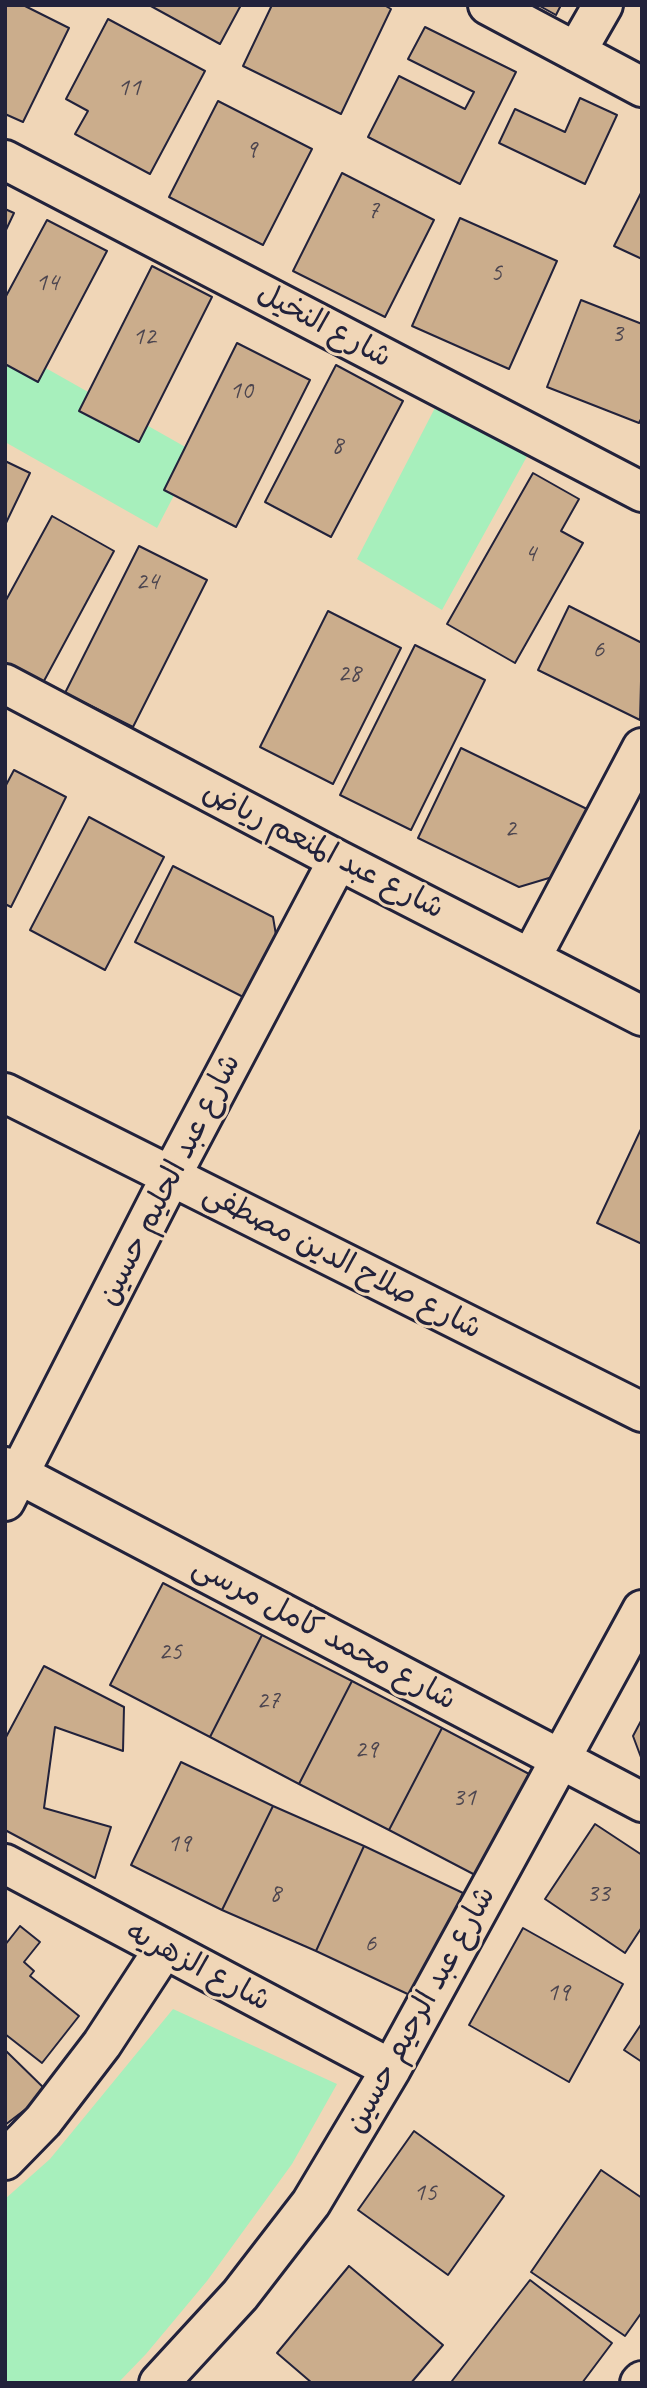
<!DOCTYPE html>
<html>
<head>
<meta charset="utf-8">
<style>
  body { margin:0 }
  #map { position:relative; width:647px; height:2388px; overflow:hidden; background:#f0d6b7; font-family:Caveat,sans-serif }
  canvas { display:block }
  .frame { position:absolute; inset:0; border:7px solid #22223b; pointer-events:none }
</style>
</head>
<body>
<div id="map">
<canvas width="647" height="2388"></canvas>
<div class="frame"></div>
</div>
<script>
const context = document.querySelector('canvas').getContext('2d');
context.lineJoin = 'round';
function fill(path, color) { context.fillStyle = color; context.fill(path, 'evenodd'); }
const shape = rows => new Path2D(rows.map(r => 'M' + r).join(''));
function trace(path, color, width, dash) { context.strokeStyle = color; context.lineWidth = width; context.lineCap = dash ? 'butt' : 'round'; context.setLineDash(dash || []); context.stroke(path); }
function drawText(font, color, halo, rows, align = 'center') {
  context.font = font + ' Caveat,"Playpen Sans Arabic",sans-serif'; context.lineWidth = 6; context.setLineDash([]); context.textBaseline = 'middle'; context.strokeStyle = halo; context.fillStyle = color; for (const [text, x, y, turn = 0] of rows) {
    context.save(); context.translate(x, y); context.rotate((+turn || 0) * Math.PI / 180); context.textAlign = isNaN(turn) ? turn : align; if (halo) context.strokeText(text, 0, 0); context.fillText(text, 0, 0); context.restore();
  }
}
const green = shape([
  [5,345,196,453,157,528,5,442],
  [438,402,530,451,442,610,357,559],
  [173,2009,337,2084,292,2164,207,2281,146,2354,118,2383,5,2383,5,2199,50,2159]
]);
const building = shape([
  [5,5,23,5,69,28,23,122,5,114,5,5],
  [149,5,241,5,220,44,149,5],
  [272,5,384,5,391,9,341,114,243,66,272,5],
  [538,5,561,5,556,15,538,5],
  [108,19,205,71,150,174,75,134,88,111,66,99,108,19],
  [425,27,516,72,460,184,368,137,399,76,465,109,474,92,408,59,425,27],
  [580,98,617,115,585,184,499,143,515,109,565,132,580,98],
  [218,101,312,149,263,245,169,197,218,101],
  [342,173,434,220,385,317,293,271,342,173],
  [642,191,642,259,614,246,642,191],
  [5,209,14,213,5,232,5,209],
  [460,218,557,261,509,369,412,326,460,218],
  [47,220,107,251,38,382,5,364,5,298,47,220],
  [152,266,212,297,139,442,79,411,152,266],
  [581,300,642,324,642,417,639,423,547,387,581,300],
  [237,343,310,380,236,527,164,490,237,343],
  [336,365,403,401,331,537,265,502,336,365],
  [5,461,30,473,5,525,5,461],
  [533,473,579,499,561,531,583,543,515,663,447,624,533,473],
  [52,516,114,551,38,692,5,674,5,602,52,516],
  [139,546,207,580,133,727,65,693,139,546],
  [569,606,642,643,640,720,538,670,569,606],
  [328,611,401,648,333,784,260,747,328,611],
  [415,645,485,680,411,830,340,795,415,645],
  [461,748,589,810,559,875,519,887,418,838,461,748],
  [14,770,66,797,11,907,5,904,5,787,14,770],
  [89,817,164,857,105,970,30,930,89,817],
  [173,866,273,917,280,959,257,1004,135,942,173,866],
  [642,1127,642,1244,597,1223,642,1127],
  [163,1583,262,1635,210,1737,110,1685,163,1583],
  [262,1635,352,1681,299,1784,210,1737,262,1635],
  [44,1666,124,1707,123,1751,55,1727,44,1808,111,1827,95,1878,5,1830,5,1739,44,1666],
  [352,1681,442,1728,389,1830,299,1784,352,1681],
  [642,1719,642,1760,633,1736,642,1719],
  [442,1728,531,1775,479,1877,389,1830,442,1728],
  [181,1762,273,1806,222,1910,131,1865,181,1762],
  [273,1806,364,1846,316,1951,222,1910,273,1806],
  [595,1824,642,1855,642,1927,625,1953,545,1899,595,1824],
  [364,1846,463,1893,414,1997,316,1951,364,1846],
  [20,1926,40,1942,24,1962,34,1971,30,1976,79,2016,42,2063,5,2034,5,1945,20,1926],
  [523,1928,623,1984,569,2082,469,2025,523,1928],
  [642,2023,642,2062,624,2050,642,2023],
  [5,2050,48,2092,5,2125,5,2050],
  [414,2131,504,2196,448,2275,358,2210,414,2131],
  [601,2170,642,2198,642,2312,625,2336,531,2272,601,2170],
  [349,2266,443,2345,411,2383,312,2383,277,2353,349,2266],
  [530,2280,612,2343,582,2383,454,2383,452,2381,530,2280]
]);
const minor = shape([
  [488,5,642,87],
  [576,52,603,5],
  [5,160,642,492],
  [5,684,338,860,642,1016],
  [531,958,642,748],
  [5,1093,642,1412],
  [5,1467,642,1802],
  [5,1501,171,1176,338,860],
  [5,1864,391,2069],
  [5,2160,43,2121,102,2044,164,1949],
  [159,2383,240,2295,311,2203,391,2069,642,1610]
]);
const major = shape([
  [640,2383,642,2381]
]);
const numberNames = [
  ["11",129,88],
  ["9",251,150],
  ["7",373,211],
  ["5",496,273],
  ["14",47,283],
  ["3",617,334],
  ["12",144,337],
  ["10",241,391],
  ["8",337,446],
  ["4",530,554],
  ["24",147,582],
  ["6",598,650],
  ["28",349,674],
  ["2",510,829],
  ["25",170,1652],
  ["27",268,1701],
  ["29",366,1750],
  ["31",464,1798],
  ["19",179,1844],
  ["8",275,1894],
  ["33",598,1894],
  ["6",370,1944],
  ["19",558,1993],
  ["15",425,2193]
];
const streetNames = [
  ["شارع النخيل",324,326,28],
  ["شارع عبد المنعم رياض",323,851,27],
  ["شارع عبد الحليم حسين",170,1180,-63],
  ["شارع صلاح الدين مصطفى",342,1262,27],
  ["شارع محمد كامل مرسى",324,1634,28],
  ["شارع الزهريه",198,1967,28],
  ["شارع عبد الرحيم حسين",421,2010,-61]
];
fill(green, '#a7efbc');
fill(building, '#cbad8c');
trace(building, '#22223b', 2);
trace(minor, '#22223b', 44);
trace(major, '#22223b', 44);
trace(minor, '#f0d6b7', 38);
trace(major, '#f0d6b7', 38);
drawText('26px', '#4c454f', null, numberNames);
drawText('30px', '#22223b', '#f0d6b7', streetNames);
</script>
</body>
</html>
